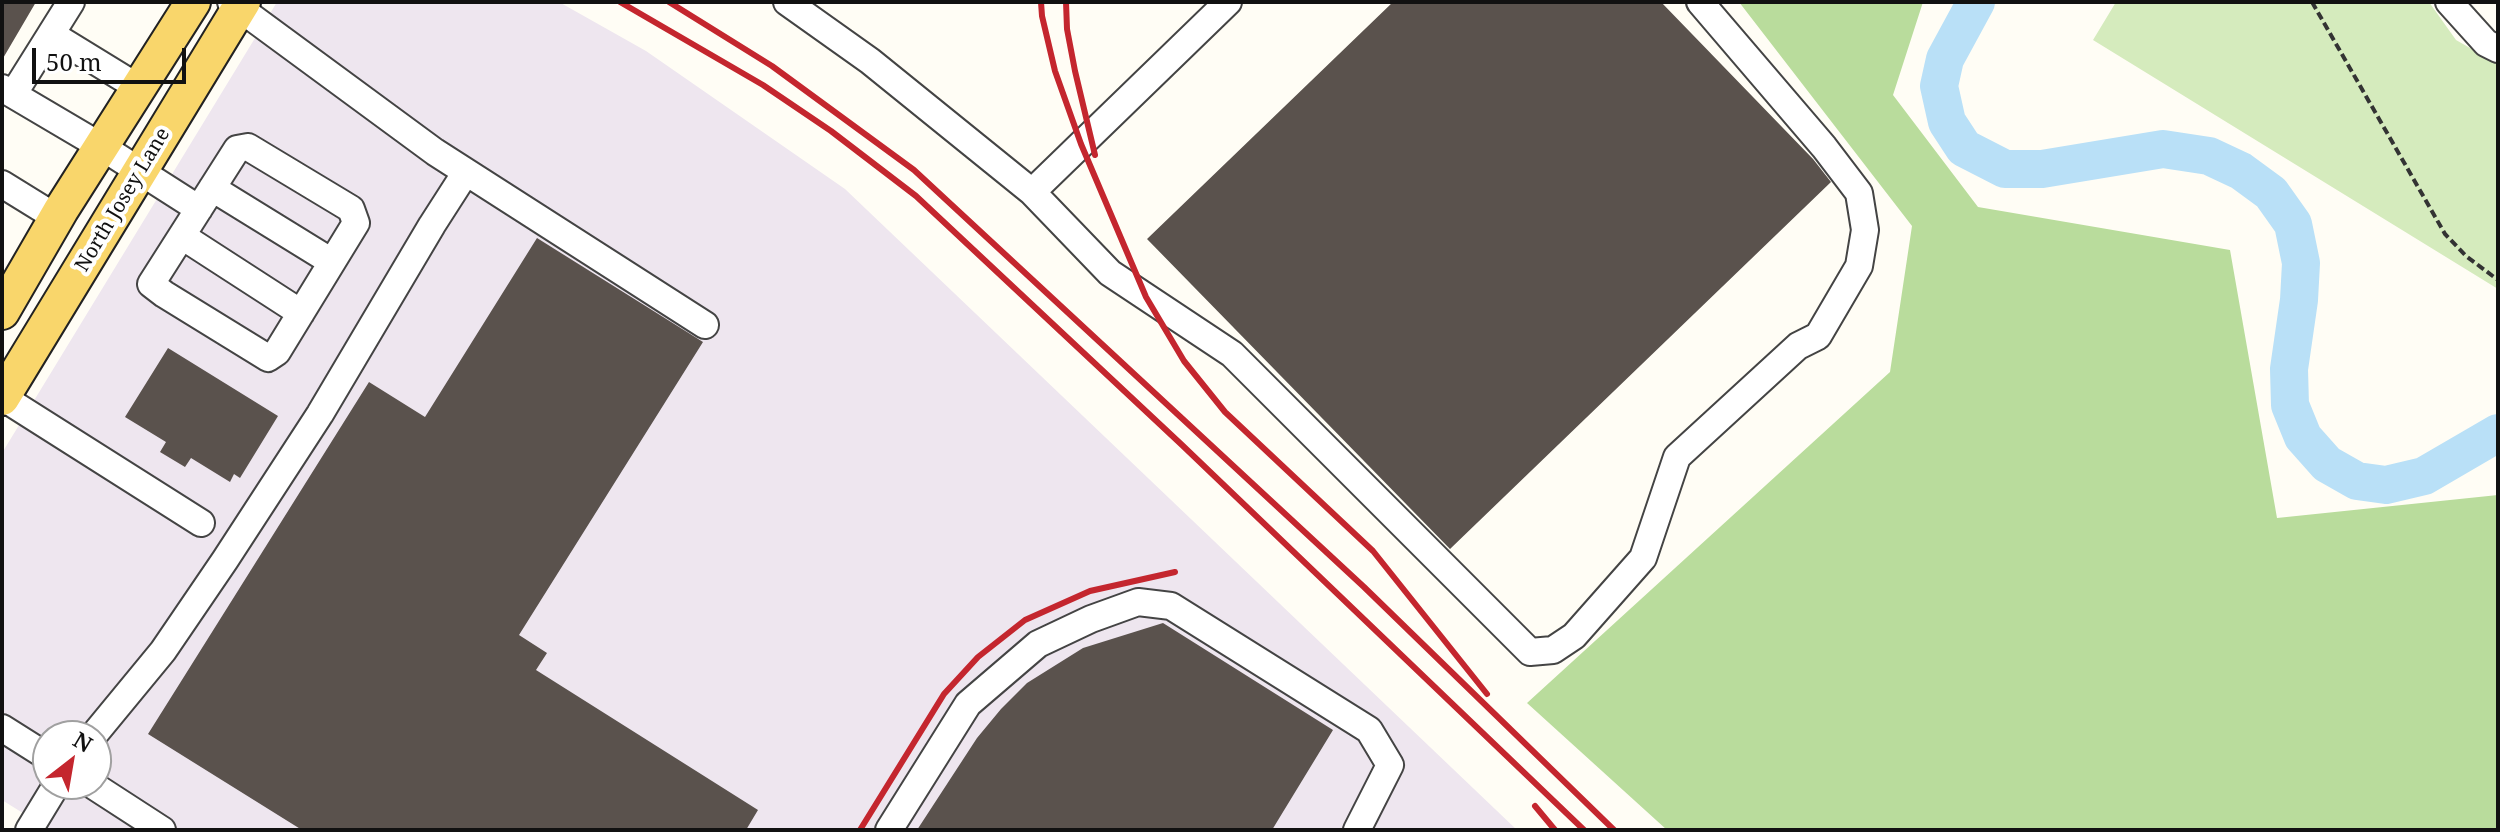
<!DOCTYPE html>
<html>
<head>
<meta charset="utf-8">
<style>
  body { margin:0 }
  #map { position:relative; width:2500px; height:832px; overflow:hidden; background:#fffdf5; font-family:"Noto Serif",serif }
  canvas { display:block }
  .frame { position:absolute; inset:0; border:4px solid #111; pointer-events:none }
  .north { position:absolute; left:32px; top:720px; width:80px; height:80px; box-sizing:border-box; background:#fff; border:2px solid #a0a0a0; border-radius:50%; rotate:31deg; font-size:22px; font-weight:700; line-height:32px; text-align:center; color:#111 }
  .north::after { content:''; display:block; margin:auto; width:28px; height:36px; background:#c4262e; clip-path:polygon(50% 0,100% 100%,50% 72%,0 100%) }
  .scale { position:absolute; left:32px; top:48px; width:154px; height:36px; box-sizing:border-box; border:4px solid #111; border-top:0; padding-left:10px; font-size:24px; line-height:28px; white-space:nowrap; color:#111; -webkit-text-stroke:6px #fff; paint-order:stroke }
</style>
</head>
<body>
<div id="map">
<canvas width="2500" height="832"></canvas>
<div class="frame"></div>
<div class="north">N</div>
<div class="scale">50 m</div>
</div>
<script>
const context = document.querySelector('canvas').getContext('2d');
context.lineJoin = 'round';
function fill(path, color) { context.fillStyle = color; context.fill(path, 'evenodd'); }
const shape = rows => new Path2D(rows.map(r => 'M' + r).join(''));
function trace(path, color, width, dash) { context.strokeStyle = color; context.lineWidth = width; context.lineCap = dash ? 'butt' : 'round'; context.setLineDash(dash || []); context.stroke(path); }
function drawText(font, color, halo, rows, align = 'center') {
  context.font = font + ' "Noto Serif",serif'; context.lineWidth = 8; context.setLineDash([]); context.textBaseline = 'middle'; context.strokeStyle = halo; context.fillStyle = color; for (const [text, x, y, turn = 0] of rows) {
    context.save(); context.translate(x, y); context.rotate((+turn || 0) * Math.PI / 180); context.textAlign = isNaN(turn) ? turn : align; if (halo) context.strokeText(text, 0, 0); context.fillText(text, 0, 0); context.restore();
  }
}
const industrial = shape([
  [277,2,559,2,646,51,845,189,1517,830,50,830,2,800,2,453],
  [48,736,96,736,96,784,48,784]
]);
const green = shape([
  [2116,2,2429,2,2456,40,2498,64,2498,289,2093,40]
]);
const forest = shape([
  [1739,2,1923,2,1893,95,1978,207,2230,250,2277,518,2498,495,2498,830,1667,830,1527,703,1890,372,1912,226]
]);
const river = shape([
  [1976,2,1945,59,1939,86,1947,122,1964,148,2005,169,2042,169,2163,149,2209,156,2241,171,2271,193,2293,224,2301,263,2299,300,2289,369,2290,405,2303,437,2327,464,2357,481,2386,485,2424,476,2498,433]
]);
const building = shape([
  [2,2,36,2,2,60],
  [1393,2,1661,2,1813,159,1831,182,1450,549,1147,239],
  [537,238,703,342,519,635,547,653,536,670,758,810,746,830,302,830,148,734,369,382,425,417],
  [168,348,278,416,240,478,234,474,230,482,191,458,185,467,160,452,166,442,125,417],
  [1163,623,1333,730,1272,830,917,830,977,738,1001,709,1027,683,1083,648]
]);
const path = shape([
  [2312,2,2445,234,2466,256,2498,280]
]);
const minor = shape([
  [71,2,51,34,139,88],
  [231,2,435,152,705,325],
  [787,2,870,61,1032,192,1228,2],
  [2449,2,2486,43,2498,49],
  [2,88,102,147,199,209],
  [14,93,51,34],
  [248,147,351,209,356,223,277,352,268,358,164,294,151,284,237,149,248,147],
  [2,184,57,218],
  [212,188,332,262],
  [1032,192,1110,273,1232,354,1530,652,1553,650,1574,636,1643,558,1677,457,1798,346,1818,336,1859,266,1865,230,1859,193,1824,147,1700,2],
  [182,236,301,313],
  [2,397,201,523],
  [2,728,48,757],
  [93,736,163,651,225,560,320,414,432,225,466,172],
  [91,784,162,830],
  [29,830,57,784],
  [889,830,968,704,1038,644,1091,619,1138,602,1171,606,1369,730,1390,765,1357,830]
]);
const major = shape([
  [2,312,61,210,193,2],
  [2,398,243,2]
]);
const rail = shape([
  [620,2,763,85,831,131,916,196,1182,445,1584,830],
  [669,2,772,66,914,170,1364,587,1614,830],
  [1041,2,1042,16,1055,71,1081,144,1146,297,1184,361,1225,412,1373,551,1487,694],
  [1066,2,1067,29,1075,71,1095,155],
  [1535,806,1555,830],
  [860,830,944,694,978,657,1025,620,1090,591,1175,572]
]);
const streetNames = [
  ["North Josey Lane",123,200,-59]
];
fill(industrial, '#eee6ef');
fill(green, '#d5ebbd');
fill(forest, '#b9dc9c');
trace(river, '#b9e0f7', 38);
fill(building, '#5a524d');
trace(minor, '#444', 30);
trace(major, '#222', 38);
trace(path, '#333', 4, [8, 4]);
trace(minor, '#fff', 26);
trace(major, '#f9d66b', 34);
trace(rail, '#c4262e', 6);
drawText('20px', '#111', '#fff', streetNames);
</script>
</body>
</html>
